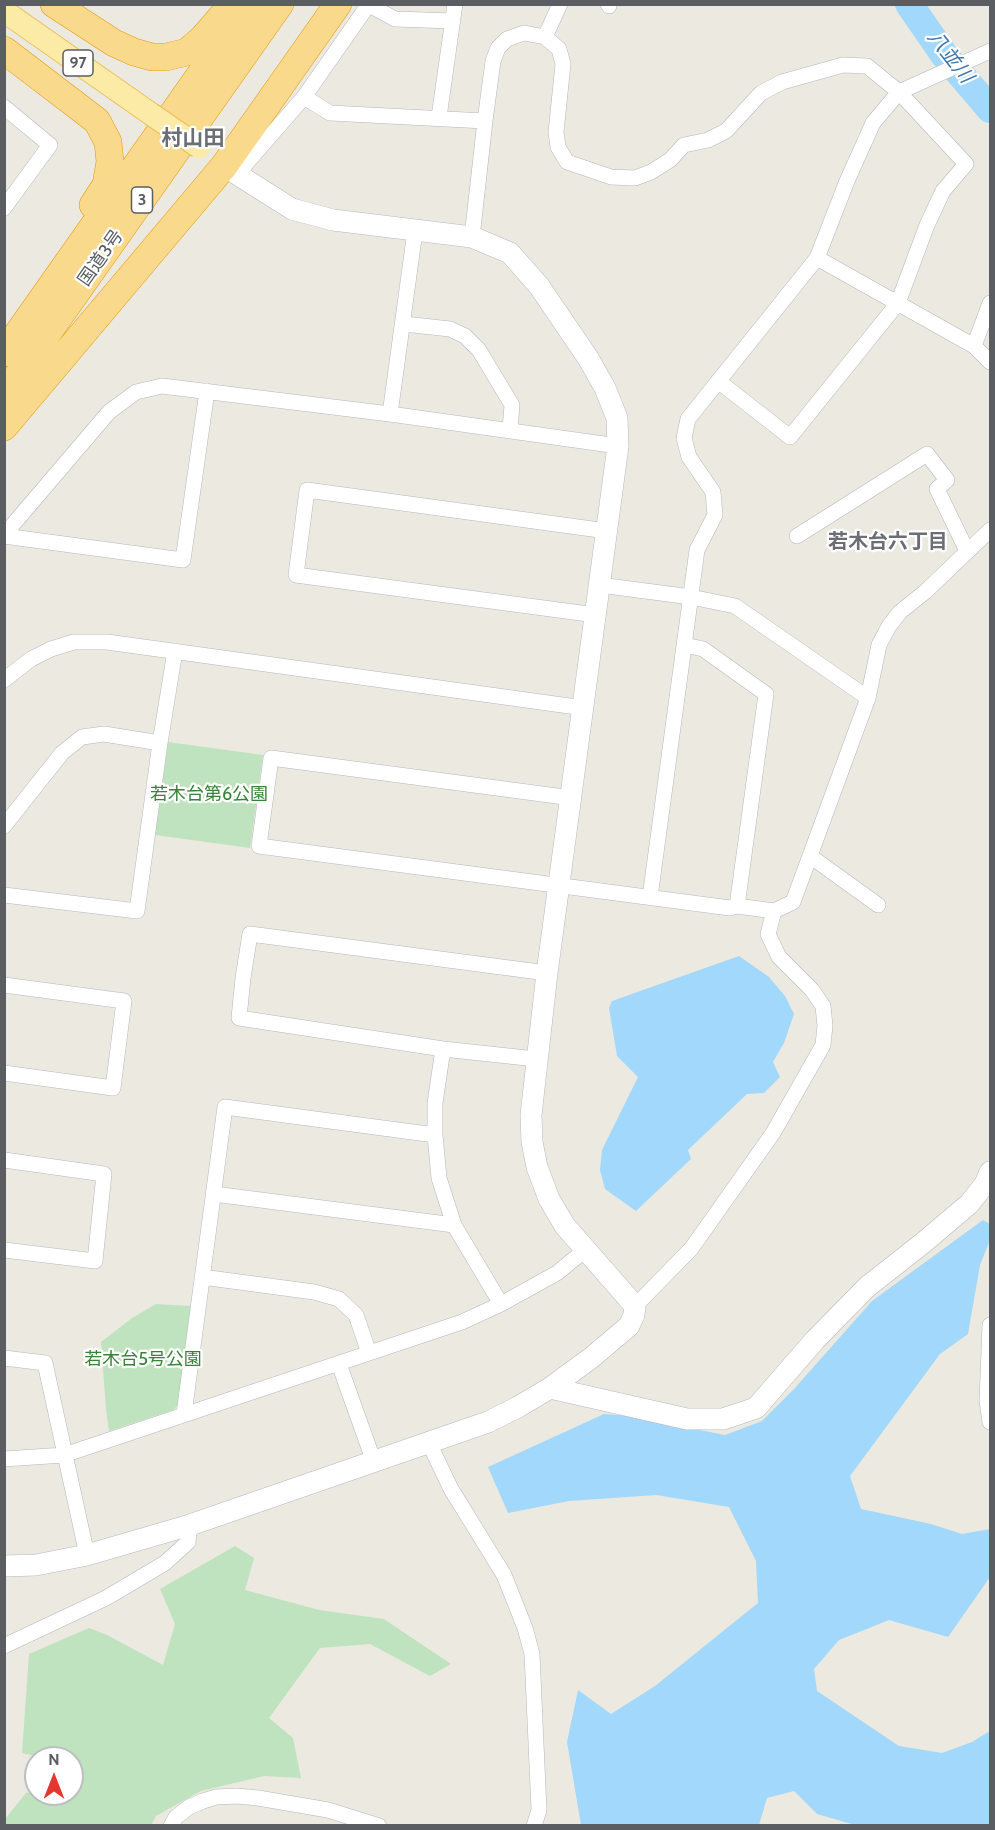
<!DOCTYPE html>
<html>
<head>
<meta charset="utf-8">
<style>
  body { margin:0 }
  #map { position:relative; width:995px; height:1830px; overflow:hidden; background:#ece9e1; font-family:Cabin,sans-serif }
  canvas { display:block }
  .frame { position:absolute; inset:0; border:6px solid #5a5d62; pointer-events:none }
  .north { position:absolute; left:24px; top:1746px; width:60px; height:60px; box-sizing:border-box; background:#fff; border:2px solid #bdbec0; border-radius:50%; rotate:0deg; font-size:16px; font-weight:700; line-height:24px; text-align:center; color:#5a5d62 }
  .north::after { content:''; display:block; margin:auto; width:21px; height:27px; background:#e33730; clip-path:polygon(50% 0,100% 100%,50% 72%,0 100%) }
</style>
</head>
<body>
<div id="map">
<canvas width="995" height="1830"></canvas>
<div class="frame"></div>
<div class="north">N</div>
</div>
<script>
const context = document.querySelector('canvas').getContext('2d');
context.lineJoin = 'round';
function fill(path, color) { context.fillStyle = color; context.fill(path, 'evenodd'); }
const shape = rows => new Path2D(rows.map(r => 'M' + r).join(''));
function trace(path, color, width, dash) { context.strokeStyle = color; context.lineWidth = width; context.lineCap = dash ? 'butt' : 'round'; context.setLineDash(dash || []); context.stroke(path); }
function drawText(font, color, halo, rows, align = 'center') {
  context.font = font + ' Cabin,"Noto Sans JP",sans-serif'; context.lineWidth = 4.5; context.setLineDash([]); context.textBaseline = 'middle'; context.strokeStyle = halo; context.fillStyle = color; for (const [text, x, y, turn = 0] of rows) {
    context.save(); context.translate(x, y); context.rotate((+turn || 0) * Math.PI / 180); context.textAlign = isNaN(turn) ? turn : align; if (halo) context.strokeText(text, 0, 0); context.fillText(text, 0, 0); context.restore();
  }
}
const green = shape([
  [168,742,263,755,250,848,155,835],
  [156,1304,191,1306,178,1405,173,1410,109,1431,106,1409,101,1342,132,1318],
  [235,1546,254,1558,245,1590,319,1610,384,1619,451,1664,430,1676,370,1644,320,1648,269,1718,293,1738,301,1778,264,1776,201,1791,156,1816,151,1825,5,1825,5,1819,26,1793,36,1791,36,1794,72,1794,72,1758,43,1758,22,1753,29,1654,89,1628,107,1635,163,1665,175,1624,160,1589]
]);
const water = shape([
  [739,956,769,977,785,996,794,1014,784,1043,773,1062,780,1077,764,1093,747,1094,688,1150,691,1159,636,1211,605,1189,600,1170,602,1150,638,1077,617,1056,609,1008,612,1001],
  [983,1220,990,1224,990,1240,980,1265,968,1334,940,1354,850,1476,861,1509,931,1524,962,1534,990,1529,990,1577,948,1637,889,1620,839,1640,814,1669,817,1691,899,1746,942,1753,972,1742,990,1731,990,1825,855,1825,817,1814,794,1791,767,1798,759,1825,581,1825,567,1742,578,1690,611,1714,655,1686,758,1603,756,1561,729,1507,656,1495,569,1501,508,1513,488,1467,604,1414,630,1416,725,1435,762,1421,794,1389,872,1301]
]);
const river = shape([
  [909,4,945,56,990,109]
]);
const street = shape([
  [608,4,609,6],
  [369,5,395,19,453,21],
  [545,37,560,4],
  [304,97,330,113,485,121],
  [4,107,50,145,4,208],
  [439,117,455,4],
  [237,174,304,97,369,4],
  [472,237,485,121,493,61,498,48,507,39,524,33,545,37,559,49,563,64,556,132,558,147,567,162,611,177,635,178,651,172,670,160,684,145,708,140,726,131,761,93,782,82,843,65,867,66,899,92,966,164,943,191,927,225,898,303,790,437,718,381],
  [817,258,974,346,990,362],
  [404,324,450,329,465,336,479,350,512,405,510,430],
  [974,346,990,303],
  [390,414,415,231],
  [4,535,109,412,136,392,162,386,390,414,618,446],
  [4,536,183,560,207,391],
  [797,536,927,454,947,480,937,489,967,551],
  [600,585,691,597,735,606,868,698],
  [596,615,296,575,307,490,607,531],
  [4,680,31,659,51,649,74,642,107,642,584,708],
  [572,798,271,758,259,846,730,908,737,906,766,694,703,649,685,645],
  [4,826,62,753,82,737,104,734,160,743],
  [810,856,878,905],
  [4,895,137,911,160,743,175,651],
  [650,897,697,550,715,515,713,492,689,457,684,438,688,419,817,258,847,181,873,123,899,92,990,51],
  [737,906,774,911,793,902,868,698,879,645,889,626,900,612,925,592,990,530],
  [4,985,124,1001,113,1088,4,1073],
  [443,1049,435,1103,435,1135,439,1178,454,1225,501,1304],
  [536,1059,443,1049,239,1018,243,978,250,934,547,973],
  [4,1160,104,1174,95,1261,4,1250],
  [214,1194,454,1225],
  [202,1277,314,1292,339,1299,356,1315,369,1353],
  [635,1306,691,1249,773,1133,823,1045,825,1026,823,1006,812,990,779,957,768,934,774,911],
  [990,1325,987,1401,990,1422],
  [4,1358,45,1363,87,1555],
  [339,1364,374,1462],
  [184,1414,225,1107,435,1135],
  [429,1443,451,1489,504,1575,525,1628,532,1654,539,1810,534,1826],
  [4,1459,64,1455,462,1322,501,1304,557,1273,585,1250],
  [4,1646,106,1598,165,1563,188,1542,190,1525],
  [171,1826,176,1817,189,1807,203,1801,216,1797,237,1796,258,1798,328,1810,379,1826]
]);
const secondary = shape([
  [550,1388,687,1419,723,1419,756,1408,815,1340,867,1287,923,1243,969,1204,985,1184,990,1172],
  [4,1566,36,1565,87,1555,190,1525,488,1422,518,1407,550,1388,591,1358,629,1326,634,1315,635,1306,565,1226,549,1199,537,1167,532,1142,531,1115,547,973,618,446,617,418,605,388,588,358,539,286,510,253,472,237,333,220,292,209,224,166]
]);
const primary = shape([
  [4,11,151,114]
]);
const highway = shape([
  [54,4,114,43,134,52,152,57,166,57,187,52,203,38,229,8],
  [4,50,97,121,108,142,110,162,106,185,93,205],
  [4,353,250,4],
  [4,395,280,4],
  [4,427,224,166,338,4]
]);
const primaryBridge = shape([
  [151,114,199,147]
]);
const shields = [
  [78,63,30],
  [142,200,21]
];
const shieldNames = [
  ["97",78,63],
  ["3",142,200]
];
const streetNames = [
  ["国道3号",101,258,-55]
];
const parkNames = [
  ["若木台第6公園",209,795],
  ["若木台5号公園",143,1360]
];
const waterNames = [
  ["八並川",950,57,52]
];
const neighbourhoodNames = [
  ["若木台六丁目",888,542]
];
const quarterNames = [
  ["村山田",193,139]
];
fill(green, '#bfe3be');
fill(water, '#a1d8fc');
trace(river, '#a1d8fc', 28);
trace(street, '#b4b7bb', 16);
trace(secondary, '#b5b8bd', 22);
trace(primary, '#ecbe5a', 24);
trace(highway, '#e69807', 28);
trace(street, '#fff', 15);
trace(secondary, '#fff', 21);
trace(primary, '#fceba6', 22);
trace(highway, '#f9d98b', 27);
trace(primaryBridge, '#ecbe5a', 24, []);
trace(primaryBridge, '#fceba6', 22);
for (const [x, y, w] of shields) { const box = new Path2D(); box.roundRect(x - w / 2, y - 13, w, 26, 4.5); context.fillStyle = '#fff'; context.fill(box); trace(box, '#5a5d62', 1.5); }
drawText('bold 16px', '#5a5d62', null, shieldNames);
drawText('18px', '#5a5d62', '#fff', streetNames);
drawText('18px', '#378338', '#fff', parkNames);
drawText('italic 20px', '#4079ad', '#fff', waterNames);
drawText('bold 20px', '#6b6f74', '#fff', neighbourhoodNames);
drawText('bold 21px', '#6b6f74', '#fff', quarterNames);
</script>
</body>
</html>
